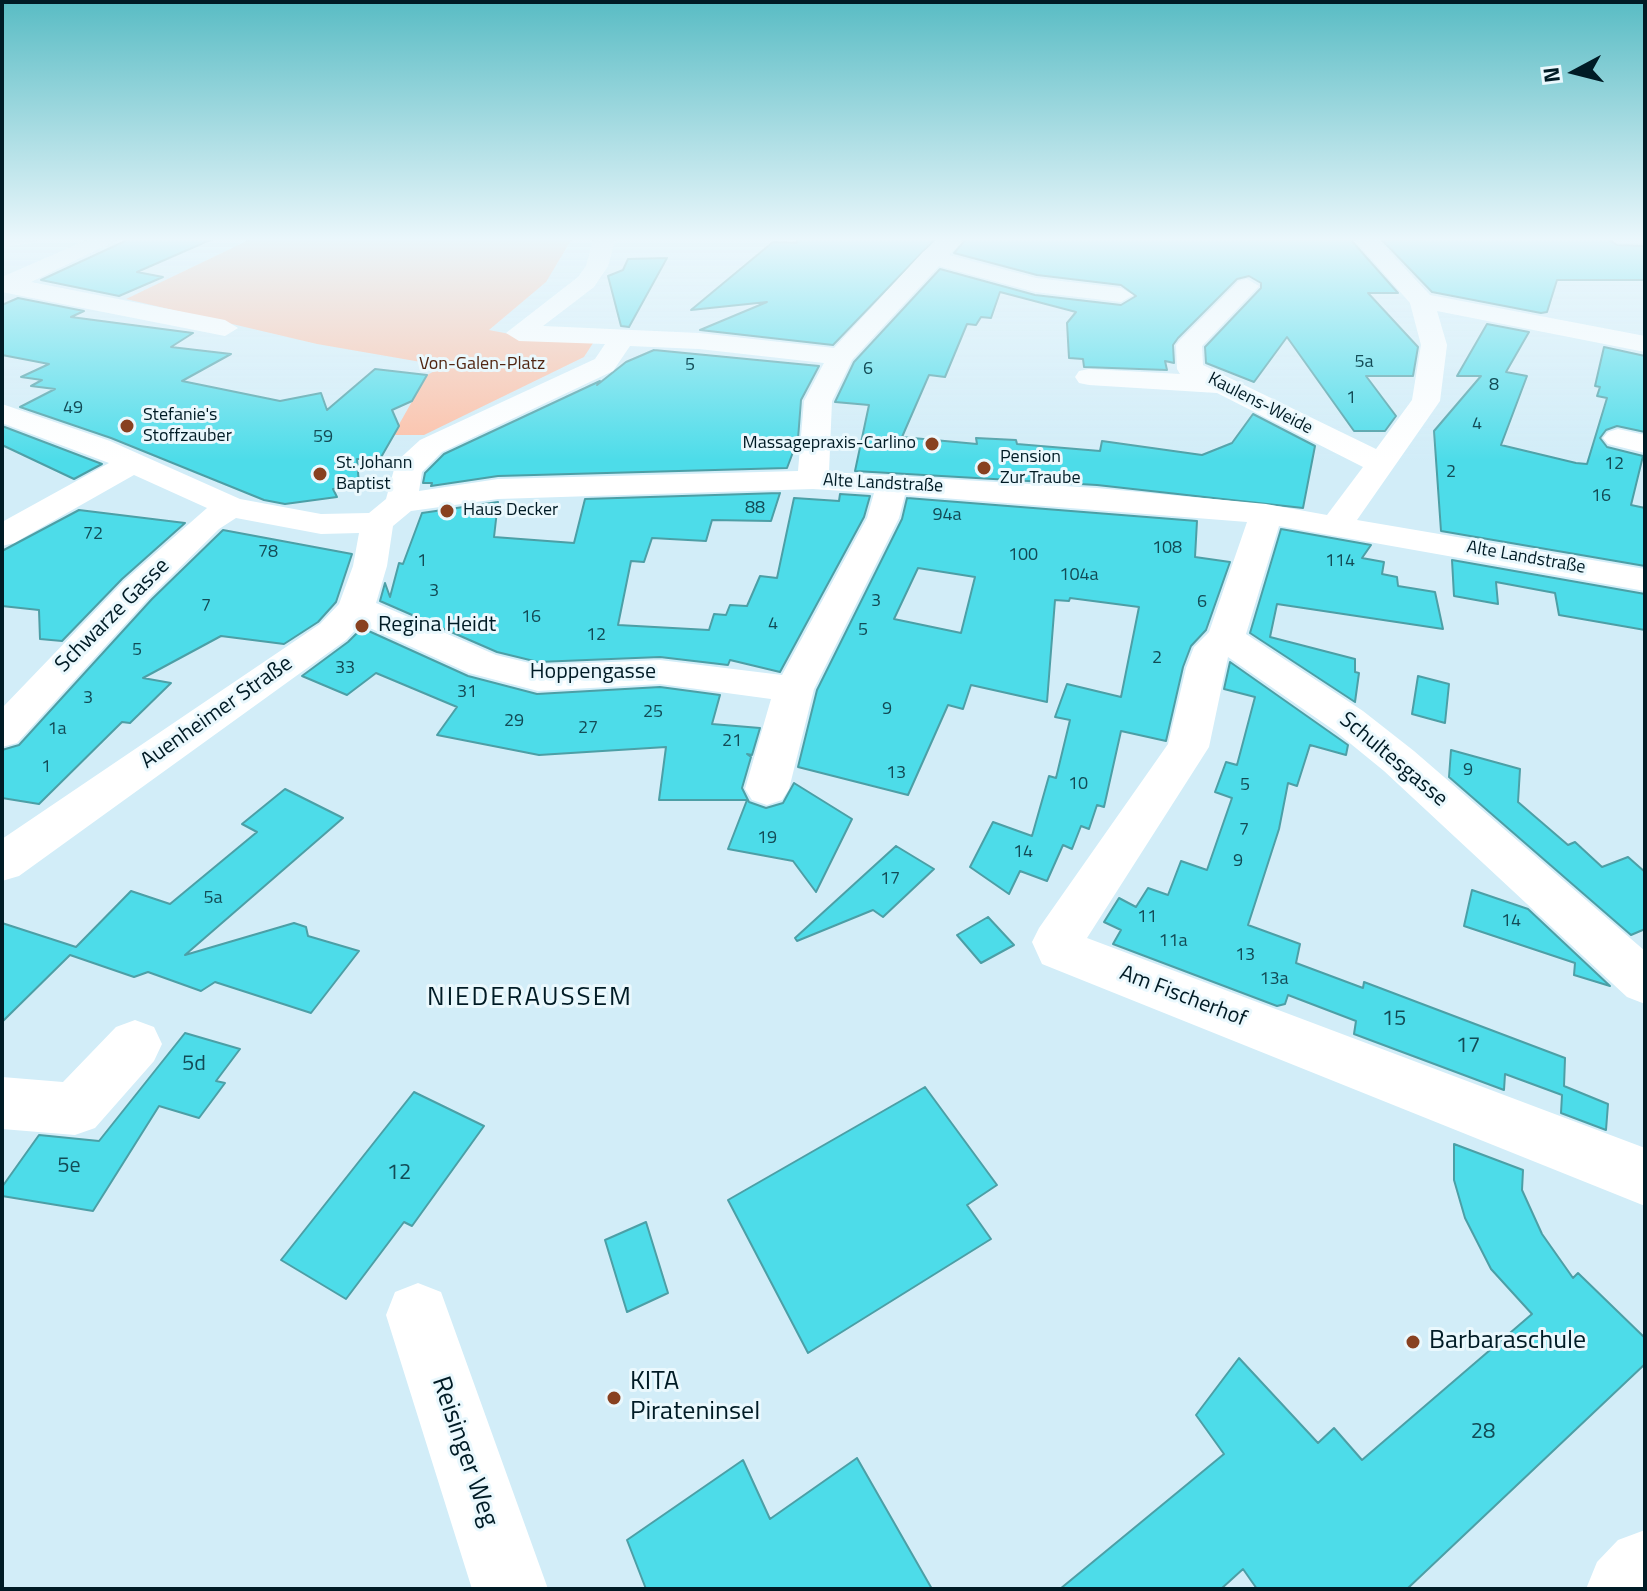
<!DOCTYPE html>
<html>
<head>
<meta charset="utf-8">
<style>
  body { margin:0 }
  #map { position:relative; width:1647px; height:1591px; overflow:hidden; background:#d2edf8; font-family:"Titillium Web",sans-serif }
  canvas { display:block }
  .frame { position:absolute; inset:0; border:4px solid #001b25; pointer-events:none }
  .north { position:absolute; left:1535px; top:32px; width:80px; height:80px; -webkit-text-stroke:6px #eaf8fd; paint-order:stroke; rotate:263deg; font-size:22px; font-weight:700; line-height:32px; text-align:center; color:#001b25 }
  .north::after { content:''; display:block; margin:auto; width:28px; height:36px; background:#001b25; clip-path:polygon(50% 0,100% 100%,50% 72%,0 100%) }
</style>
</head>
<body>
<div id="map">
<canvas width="1647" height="1591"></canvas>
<div class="frame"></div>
<div class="north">N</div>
</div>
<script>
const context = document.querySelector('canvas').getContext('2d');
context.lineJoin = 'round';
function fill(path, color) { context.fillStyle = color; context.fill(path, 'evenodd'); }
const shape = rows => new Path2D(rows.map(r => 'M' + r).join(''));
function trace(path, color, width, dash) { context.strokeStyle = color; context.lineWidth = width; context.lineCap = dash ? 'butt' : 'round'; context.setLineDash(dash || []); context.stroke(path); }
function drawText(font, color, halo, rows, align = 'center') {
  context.font = font + ' "Titillium Web",sans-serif'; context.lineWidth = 6; context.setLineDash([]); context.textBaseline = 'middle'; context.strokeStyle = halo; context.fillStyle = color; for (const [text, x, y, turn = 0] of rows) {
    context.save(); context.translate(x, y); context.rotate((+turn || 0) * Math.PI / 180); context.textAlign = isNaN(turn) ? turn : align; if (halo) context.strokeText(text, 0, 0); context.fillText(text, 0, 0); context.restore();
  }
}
const green = shape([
  [255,237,573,237,546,282,489,330,520,336,595,340,584,357,424,435,393,435,427,375,444,366,317,344,126,299]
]);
const building = shape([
  [134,237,217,237,137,272,163,277,119,296,41,280,134,237],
  [797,237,937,237,833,345,700,330,767,302,691,310,773,242,797,243,797,237],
  [968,237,1351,240,1398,293,1368,293,1418,347,1413,376,1366,376,1396,416,1385,431,1354,431,1287,337,1254,382,1206,363,1205,347,1261,288,1261,283,1249,276,1237,279,1178,338,1173,345,1174,363,1165,361,1167,370,1084,367,1083,359,1069,358,1067,323,1076,312,1000,292,991,318,981,317,976,325,967,324,945,377,929,375,902,437,977,444,976,438,1016,440,1017,444,1100,451,1102,441,1202,455,1232,443,1253,414,1315,446,1303,508,1097,485,855,471,869,405,835,402,854,362,940,269,1035,295,1121,305,1136,296,1121,285,1037,275,954,253,968,237],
  [1422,237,1605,237,1617,245,1645,246,1645,280,1557,280,1547,312,1541,313,1432,292,1382,240,1425,240,1422,237],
  [667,258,629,327,621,326,608,276,623,270,628,259,667,258],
  [18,298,84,311,71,317,193,333,171,347,231,354,182,381,280,401,321,393,327,410,375,369,427,375,412,401,392,410,399,426,380,459,357,459,359,485,333,489,337,497,285,504,264,500,111,438,20,407,55,389,31,386,42,380,21,377,49,364,2,355,2,305,18,298],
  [1487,324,1529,332,1506,372,1527,376,1501,445,1576,463,1587,464,1607,398,1597,396,1600,387,1595,386,1604,347,1645,356,1645,432,1617,426,1606,430,1600,438,1607,447,1643,456,1631,505,1645,508,1645,566,1441,531,1434,431,1481,376,1457,376,1487,324],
  [654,350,819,366,801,400,798,439,787,468,498,476,431,486,432,483,423,483,425,473,444,454,600,381,597,385,626,362,654,350],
  [2,426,102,464,74,479,2,445,2,426],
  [780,493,771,521,712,520,706,541,652,538,644,562,631,561,618,625,709,630,714,614,726,615,730,605,747,606,760,576,777,578,794,498,839,501,840,494,870,496,864,517,780,672,730,660,728,665,660,657,538,662,497,652,380,601,385,583,390,597,399,563,403,564,422,513,498,502,494,537,574,543,585,499,780,493],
  [907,498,1197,521,1195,557,1230,562,1206,630,1191,646,1183,667,1166,741,1121,731,1104,807,1097,805,1089,829,1081,826,1072,849,1063,845,1047,881,1020,871,1009,894,970,867,993,822,1032,836,1049,776,1056,778,1070,720,1055,717,1067,684,1121,697,1139,607,1070,598,1069,601,1055,600,1047,702,971,685,963,709,948,705,908,795,798,767,817,690,902,519,907,498],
  [918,568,975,577,961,633,894,619,918,568],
  [79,510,185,523,122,579,62,641,40,639,39,610,2,606,2,551,79,510],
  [1281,529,1371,545,1362,558,1384,562,1382,574,1397,577,1398,586,1435,592,1443,629,1277,604,1270,637,1355,659,1355,672,1359,673,1355,702,1250,633,1281,529],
  [223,530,352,554,336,602,318,622,284,644,221,636,143,678,171,683,130,723,122,722,39,804,2,798,2,750,19,745,152,599,223,530],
  [1452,560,1645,594,1645,630,1559,615,1555,593,1496,582,1498,604,1454,596,1452,560],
  [362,628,468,676,537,694,660,687,720,695,712,724,760,728,752,755,747,754,751,757,742,788,749,802,766,808,783,803,794,783,852,819,816,892,793,861,728,849,747,800,659,800,666,747,539,755,437,735,457,707,376,673,347,695,302,676,348,642,362,628],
  [1230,662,1348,745,1346,755,1310,745,1297,786,1288,783,1279,829,1248,925,1300,944,1296,963,1363,988,1364,982,1565,1058,1564,1086,1608,1104,1606,1130,1561,1113,1562,1095,1505,1074,1504,1090,1354,1034,1356,1021,1288,995,1285,1004,1277,1006,1113,944,1121,930,1104,922,1119,898,1136,907,1148,888,1168,895,1181,861,1207,870,1232,798,1215,792,1226,762,1237,765,1255,697,1224,689,1230,662],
  [1418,676,1449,684,1445,723,1412,714,1418,676],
  [1451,750,1520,769,1518,802,1568,845,1575,842,1602,867,1628,857,1645,872,1645,929,1631,935,1449,777,1451,750],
  [285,789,343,818,185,955,294,923,306,927,308,936,359,951,311,1013,215,982,201,991,148,972,134,977,70,955,2,1022,2,923,76,947,131,891,170,904,257,832,242,824,285,789],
  [896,846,934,869,883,917,873,910,797,941,795,938,896,846],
  [1472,890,1528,909,1610,986,1574,975,1575,963,1464,926,1472,890],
  [988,917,1014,945,981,963,957,935,988,917],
  [185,1033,240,1049,216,1081,225,1083,199,1118,159,1106,93,1211,2,1196,2,1187,39,1135,99,1141,185,1033],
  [925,1087,997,1185,967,1205,991,1239,808,1353,728,1200,925,1087],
  [414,1092,484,1126,412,1226,404,1222,346,1299,281,1260,414,1092],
  [1454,1144,1523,1170,1522,1190,1542,1234,1573,1278,1578,1273,1645,1338,1645,1364,1407,1589,1257,1589,1243,1569,1221,1589,1060,1589,1224,1454,1196,1415,1239,1358,1318,1443,1334,1428,1362,1460,1532,1314,1491,1269,1465,1218,1454,1180,1454,1144],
  [646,1222,668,1293,627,1312,605,1240,646,1222],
  [857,1458,932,1589,646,1589,627,1540,743,1460,770,1519,857,1458]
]);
const minor = shape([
  [2,237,42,237,31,243,2,247,2,237],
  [94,237,123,237,31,282,225,320,238,328,225,336,2,292,2,277,94,237],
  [594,237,616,237,608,266,594,287,543,326,699,333,834,348,923,252,942,237,965,237,949,255,1036,278,1121,288,1133,295,1121,302,1035,292,939,266,852,360,832,401,829,472,1097,488,1266,504,1327,515,1363,467,1217,393,1089,385,1079,383,1075,377,1079,371,1089,369,1180,374,1177,369,1176,345,1180,340,1239,281,1247,279,1259,286,1202,346,1203,365,1376,449,1412,400,1421,345,1410,303,1352,237,1375,237,1430,295,1645,336,1645,352,1437,311,1447,345,1440,401,1357,520,1645,569,1645,591,1279,526,1246,634,1363,711,1414,751,1645,951,1645,1004,1627,997,1384,771,1335,731,1228,657,1209,747,1087,938,1645,1148,1645,1206,1042,964,1032,942,1039,928,1168,744,1186,668,1194,647,1209,632,1247,522,905,495,899,518,814,689,789,789,782,800,767,805,752,800,745,789,771,699,660,684,538,691,469,673,361,624,346,640,19,876,2,881,2,839,320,624,339,604,353,566,359,533,321,534,236,518,219,529,150,597,17,743,2,747,2,708,124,581,207,508,134,475,14,543,2,546,2,522,109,463,2,423,2,404,110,441,240,499,321,514,369,513,386,499,396,462,420,440,595,359,605,344,519,341,506,333,578,277,586,266,594,237],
  [630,346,699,349,824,363,804,401,798,471,498,479,419,491,422,472,442,452,613,371,630,346],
  [813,489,874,493,867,518,782,675,660,660,538,665,496,655,376,603,387,566,393,526,411,511,498,499,813,489],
  [1618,429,1645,435,1645,453,1608,444,1603,438,1608,432,1618,429],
  [135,1020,154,1027,162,1044,154,1061,95,1128,75,1135,2,1129,2,1077,63,1082,116,1027,135,1020],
  [418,1283,441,1292,548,1589,472,1589,386,1315,395,1292,418,1283],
  [1645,1530,1645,1589,1586,1589,1597,1562,1618,1540,1645,1530]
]);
const markers = [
  [127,426,8,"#884120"],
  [932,444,8,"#884120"],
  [984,468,8,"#884120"],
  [320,474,8,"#884120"],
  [447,511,8,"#884120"],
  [362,626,8,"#884120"],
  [1413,1342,8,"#884120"],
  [614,1398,8,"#884120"]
];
const numberNames = [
  ["5a",1364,363],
  ["5",690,366],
  ["6",868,370],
  ["8",1494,386],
  ["1",1351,399],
  ["49",73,409],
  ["4",1477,425],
  ["59",323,438],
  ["12",1614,465],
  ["2",1451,473],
  ["16",1601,497],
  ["88",755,509],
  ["94a",947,516],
  ["72",93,535],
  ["108",1167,549],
  ["78",268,553],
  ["100",1023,556],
  ["1",422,562],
  ["114",1340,562],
  ["104a",1079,576],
  ["3",434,592],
  ["3",876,602],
  ["6",1202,603],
  ["7",206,607],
  ["16",531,618],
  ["4",773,625],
  ["5",863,631],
  ["12",596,636],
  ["5",137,651],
  ["2",1157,659],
  ["33",345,669],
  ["31",467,693],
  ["3",88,699],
  ["9",887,710],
  ["25",653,713],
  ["29",514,722],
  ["27",588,729],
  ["1a",57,730],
  ["21",732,742],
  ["1",46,768],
  ["9",1468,771],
  ["13",896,774],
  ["10",1078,785],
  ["5",1245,786],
  ["7",1244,831],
  ["19",767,839],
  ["14",1023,853],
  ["9",1238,862],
  ["17",890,880],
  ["5a",213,899],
  ["11",1147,918],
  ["14",1511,922],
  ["11a",1173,942],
  ["13",1245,956],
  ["13a",1274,980]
];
const farParknames = [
  ["Von-Galen-Platz",482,365]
];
const farStreetnames = [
  ["Kaulens-Weide",1260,404,27],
  ["Alte Landstraße",883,484,3],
  ["Alte Landstraße",1526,558,10]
];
const farPoinames = [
  ["Stefanie's",143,416],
  ["Stoffzauber",143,437],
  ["Massagepraxis-Carlino",916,444,"right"],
  ["Pension",1000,458],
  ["Zur Traube",1000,479],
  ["St. Johann",336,464],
  ["Baptist",336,485],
  ["Haus Decker",463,511]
];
const streetNames = [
  ["Schwarze Gasse",113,616,-45],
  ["Hoppengasse",593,673],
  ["Auenheimer Straße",217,713,-35],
  ["Schultesgasse",1393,760,40],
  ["Am Fischerhof",1183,997,21]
];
const poiNames = [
  ["Regina Heidt",378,626]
];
const nearNumbernames = [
  ["15",1394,1020],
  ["17",1468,1047],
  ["5d",194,1065],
  ["5e",69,1167],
  ["12",399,1174],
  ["28",1483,1433]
];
const quarterNames = [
  ["NIEDERAUSSEM",530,999]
];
const nearPoinames = [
  ["Barbaraschule",1429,1342],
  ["KITA",630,1383],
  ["Pirateninsel",630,1413]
];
const nearStreetnames = [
  ["Reisinger Weg",464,1452,71]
];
fill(green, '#fdc0a7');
fill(building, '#4ddce9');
trace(building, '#4c9fa6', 2);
fill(minor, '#fff');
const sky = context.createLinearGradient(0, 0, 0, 460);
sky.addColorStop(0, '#59bcc4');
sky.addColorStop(0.52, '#ebf7fc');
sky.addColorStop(1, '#ebf7fc00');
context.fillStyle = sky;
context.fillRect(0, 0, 1647, 460);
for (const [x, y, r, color] of markers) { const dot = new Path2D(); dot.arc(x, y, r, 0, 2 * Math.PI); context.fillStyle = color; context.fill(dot); trace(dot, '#eaf8fd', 3); }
drawText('18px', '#134b56', null, numberNames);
drawText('18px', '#512511', '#eaf8fd', farParknames);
drawText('18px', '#001b25', '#eaf8fd', farStreetnames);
drawText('18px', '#001b25', '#eaf8fd', farPoinames, 'left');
drawText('22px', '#001b25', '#eaf8fd', streetNames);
drawText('22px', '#001b25', '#eaf8fd', poiNames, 'left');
drawText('22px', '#134b56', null, nearNumbernames);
context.letterSpacing = '2px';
drawText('26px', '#001b25', '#eaf8fd', quarterNames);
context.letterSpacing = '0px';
drawText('26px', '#001b25', '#eaf8fd', nearPoinames, 'left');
drawText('26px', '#001b25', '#eaf8fd', nearStreetnames);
</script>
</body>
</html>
